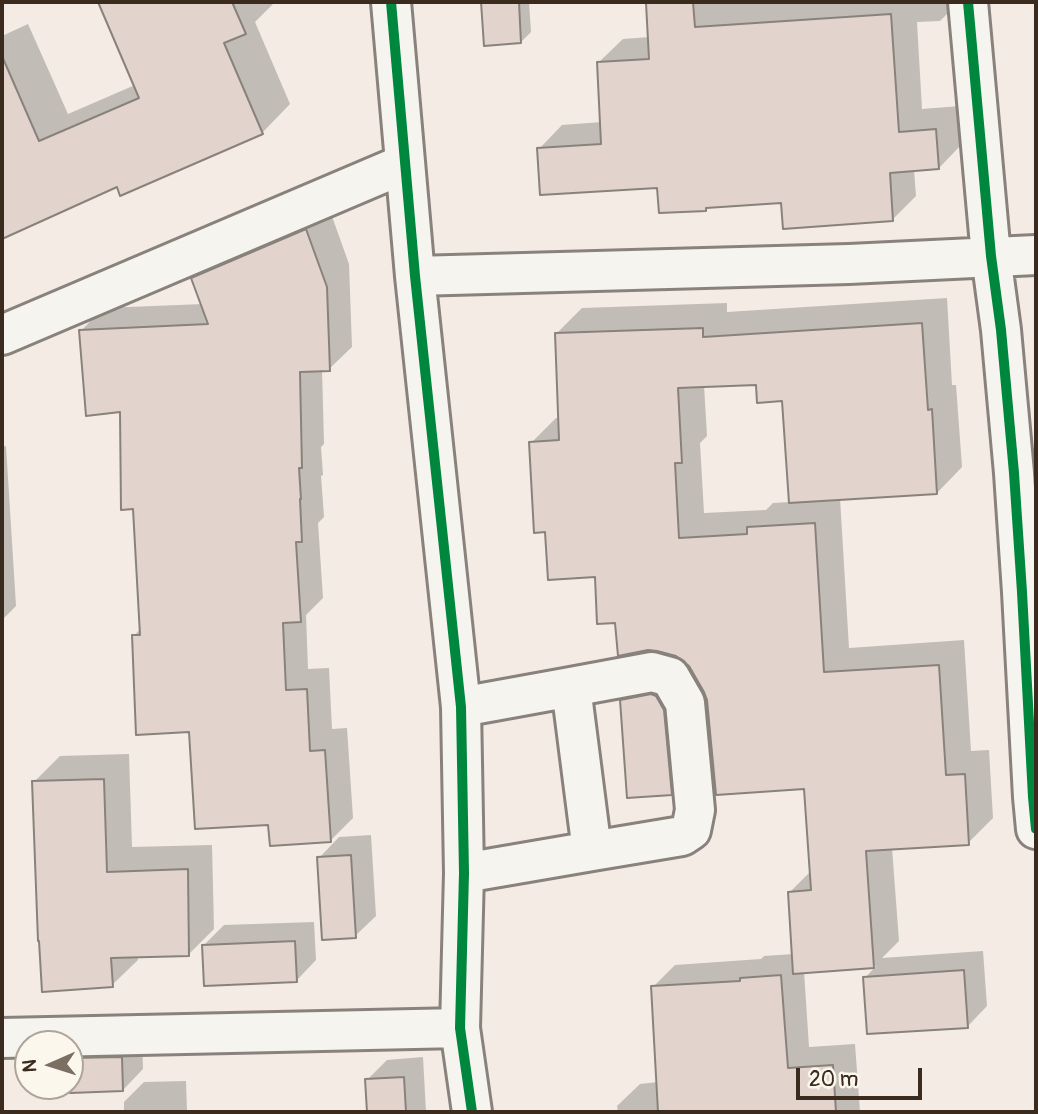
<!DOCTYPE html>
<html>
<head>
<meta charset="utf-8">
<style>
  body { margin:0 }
  #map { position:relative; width:1038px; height:1114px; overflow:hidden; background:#f3ebe4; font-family:Pangolin,sans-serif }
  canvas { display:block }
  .frame { position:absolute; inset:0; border:4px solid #3b2a1e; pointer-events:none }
  .north { position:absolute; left:14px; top:1030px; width:70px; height:70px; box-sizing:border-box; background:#fbf7ec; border:2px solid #aea59a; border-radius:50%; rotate:267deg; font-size:19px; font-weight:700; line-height:28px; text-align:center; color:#3b2a1e }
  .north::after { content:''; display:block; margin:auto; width:24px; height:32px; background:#7b6e63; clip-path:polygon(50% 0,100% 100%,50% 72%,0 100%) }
  .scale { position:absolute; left:796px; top:1068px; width:126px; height:32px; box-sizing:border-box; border:4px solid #3b2a1e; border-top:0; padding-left:9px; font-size:21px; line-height:24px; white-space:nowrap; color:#3b2a1e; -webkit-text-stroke:5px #fbf7ec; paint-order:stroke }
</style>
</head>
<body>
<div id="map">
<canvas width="1038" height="1114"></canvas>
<div class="frame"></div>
<div class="north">N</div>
<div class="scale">20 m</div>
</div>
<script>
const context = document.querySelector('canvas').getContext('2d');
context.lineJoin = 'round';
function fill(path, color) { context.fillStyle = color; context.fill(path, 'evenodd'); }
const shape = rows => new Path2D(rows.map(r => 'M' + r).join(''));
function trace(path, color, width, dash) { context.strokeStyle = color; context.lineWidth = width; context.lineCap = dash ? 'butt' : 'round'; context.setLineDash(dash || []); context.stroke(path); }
const shadow = shape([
  [100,2,272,2,273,4,255,22,290,104,262,133,118,185,2,236,2,36,28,24,68,114,135,85],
  [483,2,529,2,531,32,521,42,486,44],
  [650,2,949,2,950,11,940,21,917,22,922,109,960,106,962,144,939,168,914,170,916,196,892,220,783,201,709,206,705,209,659,186,539,149,562,125,602,122,599,62,623,39,650,37,648,4],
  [329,208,349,264,352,347,329,369,322,369,324,444,321,447,323,475,321,476,324,517,318,523,323,598,306,615,308,669,329,668,332,729,347,728,353,818,330,841,270,823,190,730,134,636,141,628,135,507,122,410,81,331,103,308,203,304,193,279,216,256],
  [947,298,952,385,956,385,962,467,937,493,840,498,849,648,964,640,971,751,989,750,993,818,968,843,892,848,899,941,882,958,983,951,987,1006,967,1027,865,978,876,966,804,971,809,1047,855,1044,860,1112,618,1112,617,1106,640,1084,658,1082,653,987,675,965,761,959,764,956,794,954,790,892,811,871,806,787,690,665,677,654,617,621,597,575,547,530,531,443,556,418,560,418,557,333,582,308,727,303,727,312],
  [758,383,784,400,790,502,773,503,766,510,704,513,700,443,707,436,704,385],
  [6,446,16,606,2,620,2,447],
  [672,675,691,773,671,793,622,701,642,681],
  [129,754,132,847,212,845,214,929,189,954,137,956,138,960,112,985,34,782,60,756],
  [371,835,376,916,355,936,319,858,339,837],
  [314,922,316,960,296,981,204,945,224,925],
  [142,1038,143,1069,123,1090,69,1091,70,1057,88,1039],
  [423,1057,426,1112,368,1112,367,1080,387,1060],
  [186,1081,187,1112,124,1112,124,1102,144,1082]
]);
const building = shape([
  [98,2,232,2,246,34,224,43,263,134,120,196,117,187,2,239,2,56,39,141,139,98,98,2],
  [481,2,519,2,521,43,484,46,481,2],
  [668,2,693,2,695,27,891,14,899,132,936,129,939,169,890,173,893,221,783,229,781,203,706,208,706,211,659,213,657,188,540,195,537,148,601,144,597,62,649,59,646,3,668,2],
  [306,229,327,287,330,371,300,372,302,468,299,468,301,499,300,499,302,542,296,542,301,622,283,623,286,690,307,689,310,751,325,750,331,842,270,846,268,825,195,829,189,732,136,735,132,635,140,635,133,509,121,510,120,412,86,416,79,330,208,324,191,278,306,229],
  [922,323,928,410,932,409,937,494,789,503,782,401,757,403,756,385,678,388,682,463,675,463,679,538,747,534,747,527,815,523,824,672,939,665,946,775,965,774,969,845,866,851,874,968,793,974,788,892,811,890,804,789,716,795,707,700,704,692,689,666,676,656,657,651,648,650,618,656,615,623,597,624,595,577,548,580,545,532,534,533,529,442,559,440,555,333,703,328,703,337,922,323],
  [651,694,656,696,664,710,672,795,627,798,620,700,651,694],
  [104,779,107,872,188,869,189,956,111,958,113,987,42,992,39,941,38,941,32,781,104,779],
  [351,855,356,938,322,940,317,857,351,855],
  [295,941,297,982,204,986,202,945,295,941],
  [964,970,968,1028,867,1034,863,977,964,970],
  [781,975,788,1068,833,1065,836,1112,658,1112,651,986,740,981,740,978,781,975],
  [122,1057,123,1091,70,1093,70,1058,122,1057],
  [404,1077,406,1112,367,1112,365,1079,404,1077]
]);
const minor = shape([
  [391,2,415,276,461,707,464,873,460,1028,472,1112],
  [968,2,991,256,1001,330,1014,473,1022,592,1033,797,1036,829],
  [415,276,849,264,1036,255],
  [2,335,404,164],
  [571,687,652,672,670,677,685,703,695,810,691,830,682,836,592,851],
  [461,707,571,687,592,851,464,873],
  [2,1038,460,1028]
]);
const cycleway = shape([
  [391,2,415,276,461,707,464,873,460,1028,472,1112],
  [968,2,991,256,1001,330,1014,473,1022,592,1033,797,1036,829]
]);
fill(shadow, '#0003');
fill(building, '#e2d4cc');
trace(building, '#89827c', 2);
trace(minor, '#89827c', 44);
trace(minor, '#f6f4ef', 38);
trace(cycleway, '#00873e', 10);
</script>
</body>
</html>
